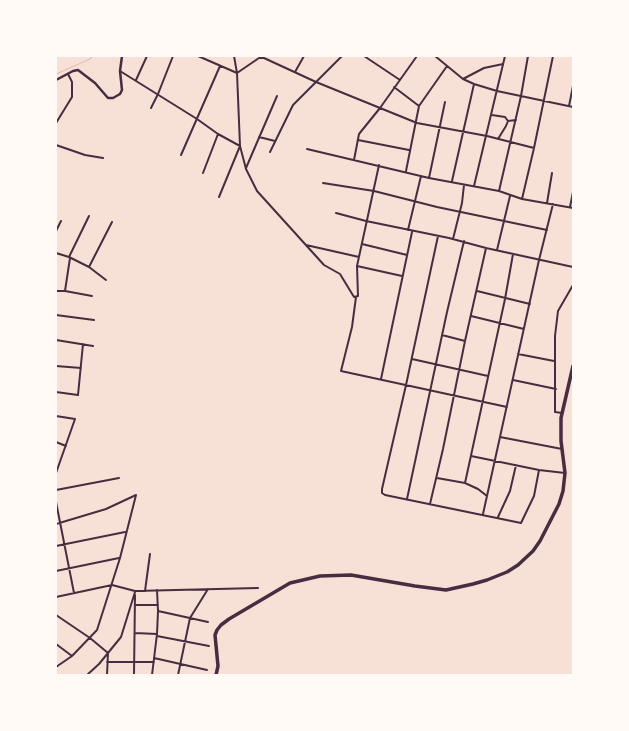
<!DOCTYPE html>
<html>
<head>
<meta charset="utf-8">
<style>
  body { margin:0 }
  #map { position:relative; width:629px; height:731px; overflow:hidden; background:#f7e1d7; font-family:"Roboto Condensed",sans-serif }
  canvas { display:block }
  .frame { position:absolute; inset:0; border:57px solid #fffaf5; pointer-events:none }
</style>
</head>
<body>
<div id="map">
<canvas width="629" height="731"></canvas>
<div class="frame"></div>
</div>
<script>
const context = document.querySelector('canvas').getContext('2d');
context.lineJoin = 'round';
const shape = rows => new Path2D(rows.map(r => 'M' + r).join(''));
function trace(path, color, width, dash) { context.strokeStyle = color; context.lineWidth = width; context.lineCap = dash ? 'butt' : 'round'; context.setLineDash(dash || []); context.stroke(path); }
const stream = shape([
  [56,74,90,59,93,56]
]);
const minor = shape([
  [198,56,237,73,259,58,264,58,316,82,417,123,487,136,534,148],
  [234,56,237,73,240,146,246,169,257,191,324,265,340,274,354,297,358,296,357,266,379,165],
  [364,56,400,80],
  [435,56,463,79,474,84,497,91,573,107],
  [120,71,197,119,218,134,240,146,219,197],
  [295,72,304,56],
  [463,79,484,68,503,64],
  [136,80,147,56],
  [394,87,419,106,406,171],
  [419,106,447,66],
  [569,106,573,86],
  [151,108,158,94,173,56],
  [492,115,505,117,508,121,506,126,498,139],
  [508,121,516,120],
  [56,123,72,97,72,82,68,74],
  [259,137,275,141],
  [358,140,409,150],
  [56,145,85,155,103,158],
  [307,149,429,178,499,191,522,199,573,208],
  [270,152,293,105,342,56],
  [181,155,220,66],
  [354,160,359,134,380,108,417,56],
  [246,168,277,96],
  [203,173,218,134],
  [429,178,445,102],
  [452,181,474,84],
  [323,183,374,191,437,207,547,230],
  [474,186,505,56],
  [499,191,521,96,528,56],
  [522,199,534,148,553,56],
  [547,203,552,173],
  [570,207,573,192],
  [336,213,366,221,449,238,486,248,573,267],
  [408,230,421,176],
  [56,231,61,221],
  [438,236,406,385,382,489,382,493,385,495,521,523,534,496,539,470],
  [453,239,462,203,464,185],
  [362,244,407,255],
  [306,245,359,257],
  [497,250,510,196],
  [56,253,69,257,89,267,106,280],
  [69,257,89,216],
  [357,266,402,276],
  [89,267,112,222],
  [56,291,65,291,70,258],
  [65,291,92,296],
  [477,291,530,304],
  [356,297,352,327,341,371,507,407],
  [56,315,94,320],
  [471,316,524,329],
  [442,335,465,341],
  [56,340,93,346],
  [518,354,554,361],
  [412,359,488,376],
  [56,366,81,368],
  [381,379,412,232],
  [513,380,556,389],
  [56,392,78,395,83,344],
  [562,413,555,412,555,336,558,311,573,285],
  [56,416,75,419,56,473],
  [500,437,562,449],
  [56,442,66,446],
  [471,456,539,470,565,473],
  [437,478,465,483,478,489,487,496],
  [465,483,505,299,513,254],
  [56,490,119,478],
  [407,499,447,312,464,241],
  [56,502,74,593],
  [430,504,443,449,465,341,486,248],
  [483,514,539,260,553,204],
  [498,517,510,491,516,465],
  [56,524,106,509,136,495],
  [56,546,125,532],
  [56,571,119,558],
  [145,591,150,554],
  [56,597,112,585,135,591,258,588],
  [135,605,158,605],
  [158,611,208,622],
  [56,615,90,638,108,653,107,675],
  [135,633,157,634],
  [157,636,209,646],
  [56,644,72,656],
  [154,658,207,670],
  [107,662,154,662],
  [56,667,72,656,97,630,120,558,136,495],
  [87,675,99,664,121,637,135,592],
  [134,675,135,595],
  [152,675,157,634,158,611,157,590],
  [178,675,190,618,208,589]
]);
const tertiary = shape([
  [56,80,73,71,78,70,95,83,108,98,113,98,120,94,122,90,120,71,122,56]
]);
const trunk = shape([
  [216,675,218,666,215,635,217,630,221,625,229,619,290,583,320,576,351,575,415,586,446,590,473,584,487,580,507,572,518,565,533,551,540,541,559,504,563,491,565,473,561,441,561,418,573,366]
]);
trace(stream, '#dcb8b0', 1);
trace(minor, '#4a2c40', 2);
trace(tertiary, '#4a2c40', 2.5);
trace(trunk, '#4a2c40', 3.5);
</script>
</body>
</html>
